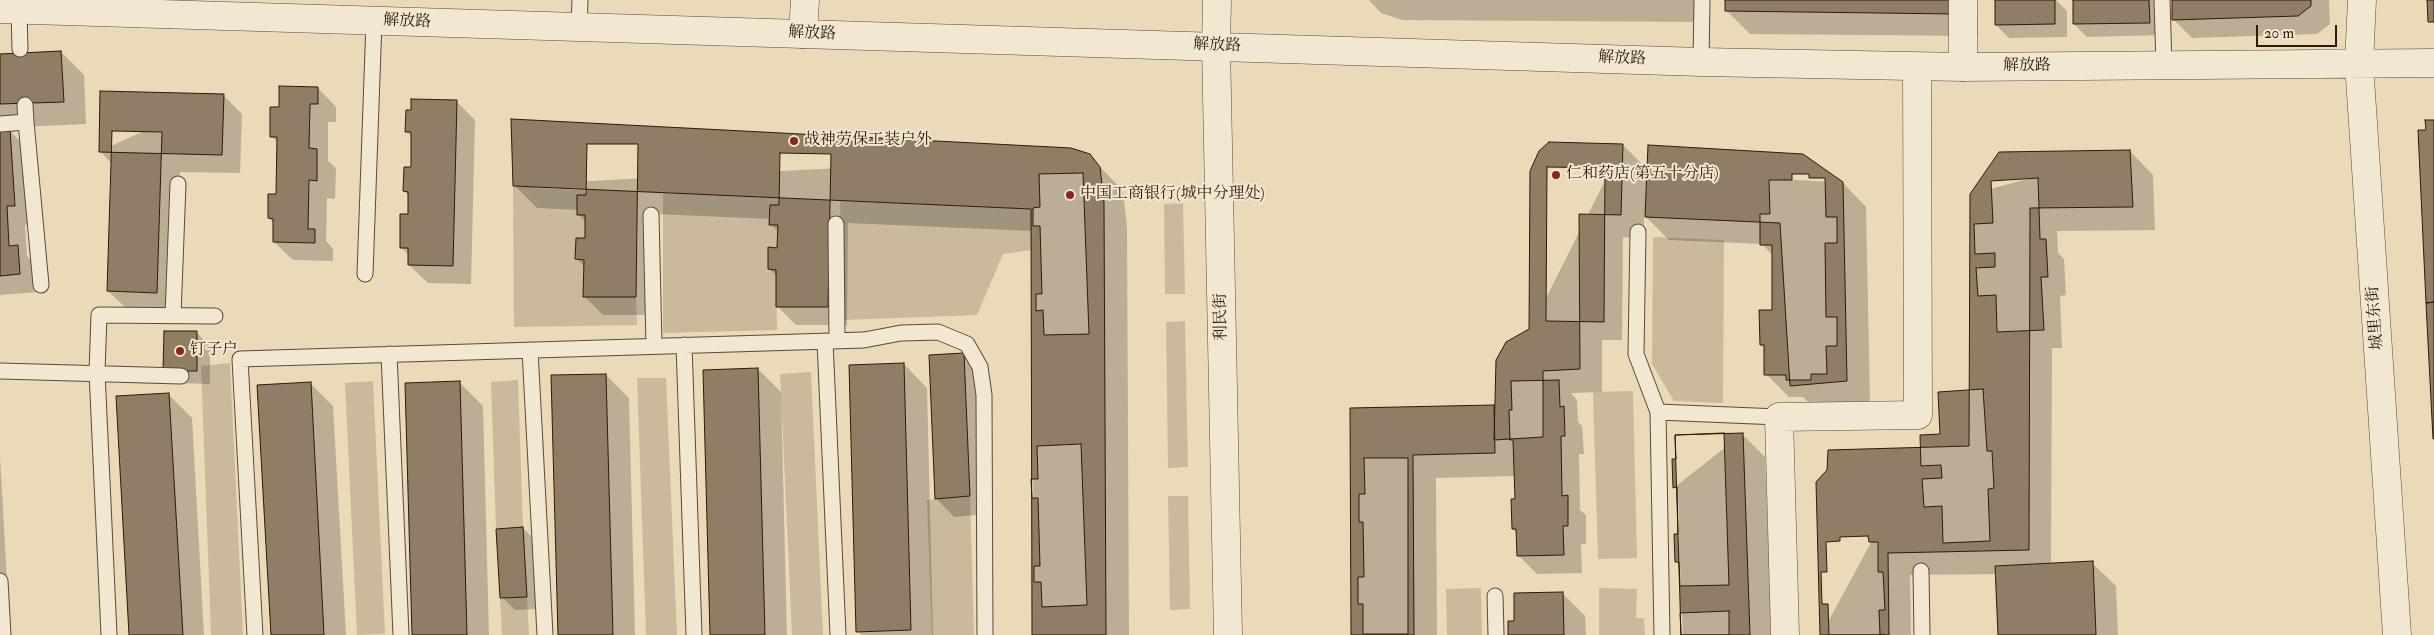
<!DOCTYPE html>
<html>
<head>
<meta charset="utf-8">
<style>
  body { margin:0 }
  #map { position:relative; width:2434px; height:635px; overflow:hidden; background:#eadaba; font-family:"IM FELL Double Pica",serif }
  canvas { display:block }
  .scale { position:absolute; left:2256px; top:25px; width:81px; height:22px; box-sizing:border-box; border:2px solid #2f1909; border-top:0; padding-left:6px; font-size:15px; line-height:18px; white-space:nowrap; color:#2f1909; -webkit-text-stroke:4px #f1e7d2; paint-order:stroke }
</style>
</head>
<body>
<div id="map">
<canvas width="2434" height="635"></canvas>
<div class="scale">20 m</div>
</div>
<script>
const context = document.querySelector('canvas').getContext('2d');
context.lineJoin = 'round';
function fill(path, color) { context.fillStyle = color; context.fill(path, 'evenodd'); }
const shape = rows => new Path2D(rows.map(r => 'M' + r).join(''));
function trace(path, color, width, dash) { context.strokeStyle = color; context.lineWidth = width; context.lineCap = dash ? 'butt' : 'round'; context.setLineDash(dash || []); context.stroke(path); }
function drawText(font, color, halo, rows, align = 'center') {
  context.font = font + ' "IM FELL Double Pica","Noto Serif SC",serif'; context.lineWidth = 4; context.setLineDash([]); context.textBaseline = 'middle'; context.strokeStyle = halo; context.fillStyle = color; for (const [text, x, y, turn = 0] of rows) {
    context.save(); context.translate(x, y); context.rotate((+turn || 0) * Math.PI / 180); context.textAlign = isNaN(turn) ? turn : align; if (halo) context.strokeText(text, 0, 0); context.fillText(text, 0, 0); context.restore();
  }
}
const green = shape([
  [513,186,584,189,586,195,577,195,577,214,585,215,585,238,576,238,575,259,584,260,583,296,636,297,637,325,514,327],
  [663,193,779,197,779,205,770,205,769,224,778,225,777,248,768,248,768,269,776,270,777,330,663,333],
  [840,201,1031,209,1031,250,1003,254,977,315,843,320],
  [1183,203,1185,294,1165,294,1164,204],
  [1653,237,1724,240,1723,403,1674,401,1652,364],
  [1185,321,1188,467,1168,468,1166,322],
  [230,363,243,635,211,635,201,366],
  [811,372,823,635,792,635,780,374],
  [637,378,666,378,677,635,646,635],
  [518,380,523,527,496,529,491,382],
  [373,381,385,634,357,635,345,383],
  [1633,391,1637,558,1598,559,1593,392],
  [970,496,974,635,932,635,927,500],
  [1168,496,1188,496,1190,609,1170,610],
  [1481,588,1482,635,1447,635,1446,589],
  [1599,588,1637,589,1636,618,1644,618,1645,635,1599,635],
  [527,597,529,635,502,635,500,598]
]);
const shadow = shape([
  [1369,0,1698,0,1697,22,1402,20,1381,13],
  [1727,0,1977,0,1978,36,1750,34,1727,11],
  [1996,0,2056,0,2067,11,2067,37,2009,38,1996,25],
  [2074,0,2162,0,2162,35,2087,37,2074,24],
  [2173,0,2329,0,2330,24,2317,34,2192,38,2173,19],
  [61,52,84,75,86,124,0,128,0,55],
  [318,88,336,107,336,122,328,122,328,161,336,168,335,199,327,198,326,241,333,249,333,261,293,260,274,242,275,224,269,218,277,196,278,143,271,136,280,108],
  [223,95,242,114,240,173,180,172,175,311,127,309,108,291,112,164,100,151],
  [457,102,475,120,471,284,428,283,409,265,410,256,401,247,409,215,410,196,404,191,412,168,413,138,406,131],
  [9,130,28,149,33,224,25,225,27,256,36,265,38,292,0,295,0,131],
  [1623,145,1648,170,1843,183,1866,207,1870,403,1814,408,1803,397,1789,397,1766,374,1765,349,1761,344,1774,311,1773,256,1762,244,1669,240,1644,215,1644,238,1623,237,1622,340,1602,340,1602,392,1571,393,1577,400,1578,422,1582,426,1584,454,1579,454,1580,510,1586,515,1586,544,1581,544,1582,573,1537,574,1518,555,1517,533,1513,529,1516,500,1516,476,1436,478,1437,635,1352,635,1351,409,1495,406,1497,360,1530,330],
  [2130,151,2153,175,2155,230,2057,231,2058,253,2064,259,2066,295,2060,296,2062,348,2052,348,2051,564,2092,563,2116,586,2118,635,1999,635,1996,574,1910,575,1911,635,1821,635,1922,448,1941,435,1971,391,1972,194],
  [1089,155,1123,191,1127,227,1129,635,1034,635,1032,231,848,223,847,325,796,325,777,306,778,277,769,269,778,249,779,232,770,224,771,219,655,214,654,315,603,315,584,296,585,267,577,259,586,239,586,222,578,214,578,210,537,208,514,185],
  [535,185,587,188,587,190,535,188],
  [197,333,210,346,210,384,178,383,165,370],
  [963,355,982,373,988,514,954,517,936,498],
  [904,364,927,388,933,635,861,635,858,631],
  [758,369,781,392,787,635,712,635],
  [606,375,629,398,635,635,559,635],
  [310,383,333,406,346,635,272,635],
  [460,383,483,406,489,635,413,635],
  [169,395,192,418,204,635,130,635],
  [1742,434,1765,457,1772,635,1683,635,1680,565,1677,561,1679,535,1678,491,1675,487],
  [0,456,10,635,0,635],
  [523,528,536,541,540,609,515,610,502,597],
  [1562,593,1585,616,1586,635,1509,635,1516,622]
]);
const building = shape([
  [1725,0,1955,0,1955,14,1725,11,1725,0],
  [1995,0,2055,0,2055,24,1995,25,1995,0],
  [2073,0,2149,0,2150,23,2073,24,2073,0],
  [2172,0,2311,0,2311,6,2298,16,2172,20,2172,0],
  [2427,0,2434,0,2434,22,2428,22,2427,0],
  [61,51,64,102,0,104,0,54,61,51],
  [279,86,318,87,318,104,310,104,309,148,317,149,317,181,309,180,308,229,315,229,315,243,273,242,273,219,268,218,268,194,276,194,277,137,270,137,270,107,279,107,279,86],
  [100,91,224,94,222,155,99,152,100,91],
  [411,99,457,100,453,266,408,265,408,248,400,248,400,214,408,214,408,192,403,191,404,167,411,167,411,132,405,132,406,110,411,110,411,99],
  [511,119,1071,148,1090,154,1100,167,1104,203,1106,635,1032,635,1031,209,513,186,511,119],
  [2425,120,2434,120,2434,302,2426,303,2418,130,2426,130,2425,120],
  [0,129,10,129,15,206,7,206,9,246,18,245,20,274,0,276,0,129],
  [112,131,162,132,157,293,107,291,112,131],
  [1549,142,1623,144,1621,215,1579,214,1580,369,1543,371,1543,437,1494,440,1496,360,1506,342,1529,329,1530,171,1539,151,1549,142],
  [587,144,638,144,636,297,583,297,584,260,575,259,576,238,585,238,585,215,577,215,577,195,586,195,587,144],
  [1648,145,1803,154,1843,182,1847,381,1790,386,1780,223,1645,217,1648,145],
  [2130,150,2133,207,2030,208,2029,550,1888,553,1889,635,1820,635,1816,482,1827,470,1828,450,1969,446,1970,194,1999,152,2130,150],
  [780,153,831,154,828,307,776,307,776,270,768,269,768,247,777,248,778,225,769,225,770,205,779,205,780,153],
  [1547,167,1605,168,1604,322,1546,321,1547,167],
  [1083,173,1089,334,1044,335,1043,310,1036,311,1036,294,1042,294,1040,226,1033,226,1033,208,1040,207,1039,174,1083,173],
  [1792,174,1809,174,1809,178,1825,178,1826,217,1837,217,1837,243,1825,243,1826,317,1837,317,1837,346,1826,346,1827,374,1811,374,1811,380,1786,380,1786,375,1764,375,1764,345,1760,345,1759,310,1772,310,1772,245,1760,245,1760,214,1770,214,1769,180,1792,180,1792,174],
  [2038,178,2040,239,2046,239,2048,277,2041,277,2044,330,1997,332,1996,295,1978,296,1976,268,1995,267,1995,253,1975,254,1974,224,1993,223,1991,181,2038,178],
  [2434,302,2434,439,2433,439,2426,303,2434,302],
  [164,331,197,331,197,371,163,371,164,331],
  [964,353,970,496,935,499,929,355,964,353],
  [904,363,911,630,856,632,849,365,904,363],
  [758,368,765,635,710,635,703,370,758,368],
  [606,374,613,635,558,635,551,375,606,374],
  [1559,380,1560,407,1564,406,1565,436,1561,436,1562,496,1568,495,1568,526,1563,526,1564,555,1517,556,1516,529,1512,529,1511,499,1515,499,1513,440,1510,440,1509,410,1512,410,1511,381,1559,380],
  [460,381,467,635,412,635,405,383,460,381],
  [311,382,324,635,271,635,257,385,311,382],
  [1983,389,1987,451,1992,451,1994,488,1988,489,1990,541,1943,543,1942,506,1924,507,1922,479,1942,478,1941,465,1921,466,1920,435,1940,434,1938,392,1983,389],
  [169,393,183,635,129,635,116,396,169,393],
  [1494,405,1495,453,1413,455,1414,635,1351,635,1350,408,1494,405],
  [1724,433,1729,585,1680,586,1679,562,1675,562,1674,534,1678,534,1677,487,1673,488,1672,459,1676,459,1675,435,1724,433],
  [1743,433,1750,635,1681,635,1675,435,1743,433],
  [1081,444,1087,605,1042,607,1041,582,1034,582,1034,566,1040,566,1038,498,1032,498,1031,479,1038,479,1037,446,1081,444],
  [1364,458,1408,458,1408,634,1363,634,1363,604,1358,604,1358,577,1364,577,1363,522,1359,522,1359,494,1365,494,1364,458],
  [523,527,527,597,500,598,496,529,523,527],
  [1868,536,1869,542,1878,542,1878,572,1883,572,1885,610,1879,610,1880,635,1885,635,1829,635,1828,604,1822,604,1821,572,1827,572,1826,542,1840,541,1840,537,1868,536],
  [2093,561,2096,635,1998,635,1995,566,2093,561],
  [1563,592,1564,635,1508,635,1508,621,1514,621,1514,593,1563,592],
  [1729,611,1729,635,1681,635,1680,613,1729,611]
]);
const service = shape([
  [2162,0,2164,66],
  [19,10,20,49],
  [579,27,580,0],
  [1701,62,1702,0],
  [26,122,41,285],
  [0,124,26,122,25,105],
  [651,215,654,346],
  [836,224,837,341],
  [1638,232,1636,354,1658,412,1779,417],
  [365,274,374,21],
  [173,316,178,184],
  [825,341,838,635],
  [684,345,694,635],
  [530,350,545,635],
  [389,354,401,635],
  [0,371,181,376],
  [1658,412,1662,635],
  [1921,571,1922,635],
  [0,581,3,635],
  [1495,596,1496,635],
  [109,635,97,372,99,315,215,316],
  [255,635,240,359,864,340,901,333,938,332,967,344,980,367,984,395,985,635]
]);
const minor = shape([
  [1963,0,1963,67],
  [803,34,805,0],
  [1785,635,1779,417,1918,415,1917,67]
]);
const tertiary = shape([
  [1217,0,1216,46,1228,635],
  [2362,0,2359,63,2397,635],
  [0,9,1701,62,1963,67,2434,63]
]);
const markers = [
  [794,141,5,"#8f2418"],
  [1556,175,5,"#8f2418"],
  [1070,195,5,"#8f2418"],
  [180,351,5,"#8f2418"]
];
const streetNames = [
  ["解放路",407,22,2],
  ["解放路",812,34,2],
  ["解放路",1217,46,2],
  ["解放路",1622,59,2],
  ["解放路",2027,67],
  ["利民街",1222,317,-91],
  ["城里东街",2376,318,-94]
];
const poiNames = [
  ["战神劳保工装户外",804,141],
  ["仁和药店(第五十分店)",1566,175],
  ["中国工商银行(城中分理处)",1080,195],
  ["钉子户",190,351]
];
fill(green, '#cab99c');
fill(shadow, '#0003');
fill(building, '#907d65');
trace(building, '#2f1909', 1);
trace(service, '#5e4935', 17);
trace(minor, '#5e4935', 29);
trace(tertiary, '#5e4935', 29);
trace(service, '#f1e7d2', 15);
trace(minor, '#f1e7d2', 28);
trace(tertiary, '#f1e7d2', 28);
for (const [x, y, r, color] of markers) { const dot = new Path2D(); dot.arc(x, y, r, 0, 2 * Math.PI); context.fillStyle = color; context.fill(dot); trace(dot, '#f1e7d2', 2); }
drawText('16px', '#2f1909', '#f1e7d2', streetNames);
drawText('16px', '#2f1909', '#f1e7d2', poiNames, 'left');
</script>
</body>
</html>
